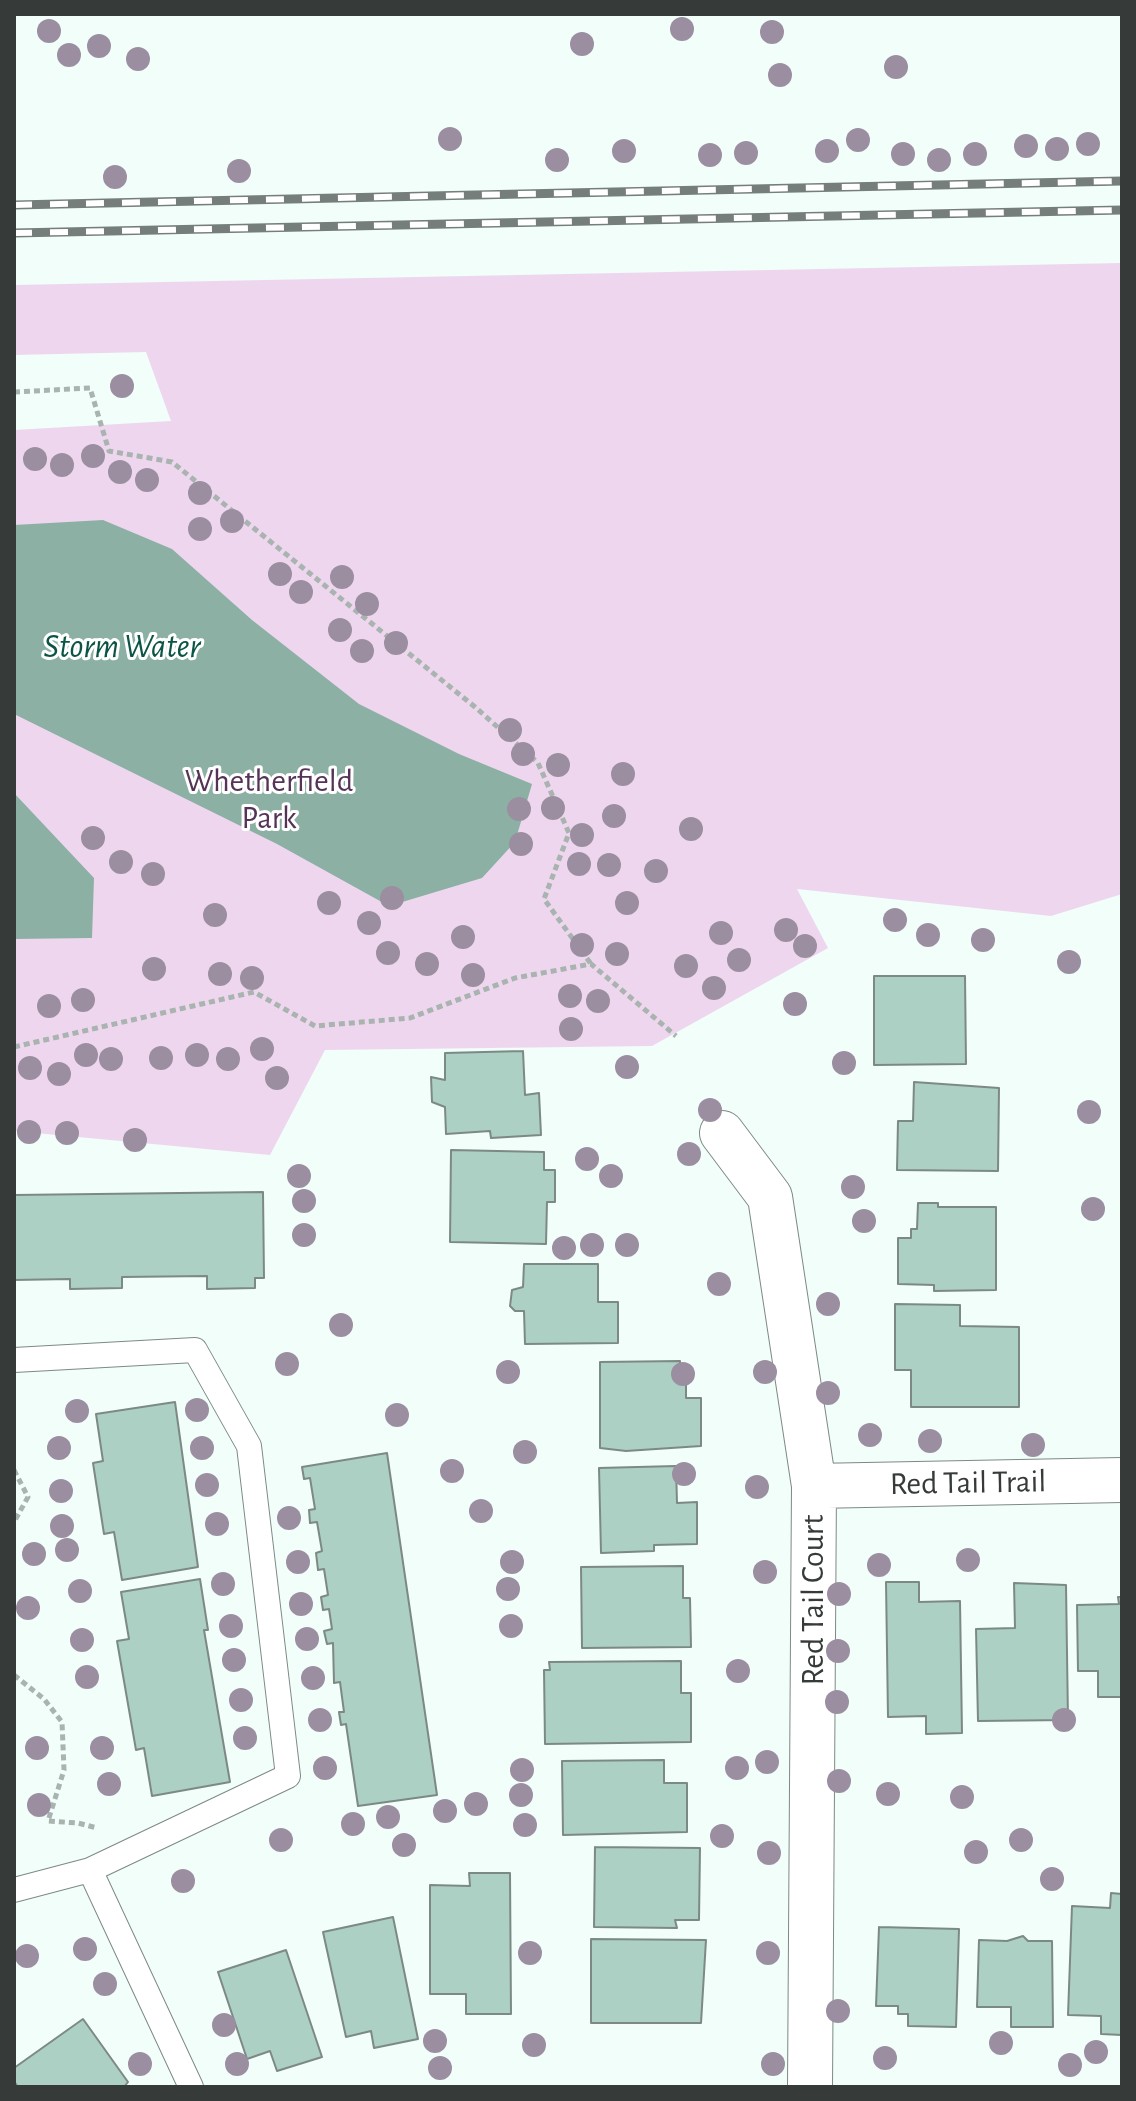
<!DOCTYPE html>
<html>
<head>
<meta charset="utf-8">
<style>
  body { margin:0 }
  #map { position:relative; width:1136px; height:2101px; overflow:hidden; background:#f1fefa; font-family:"Alegreya Sans",sans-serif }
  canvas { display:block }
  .frame { position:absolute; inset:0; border:16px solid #363b39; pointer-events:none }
</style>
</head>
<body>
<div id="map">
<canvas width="1136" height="2101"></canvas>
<div class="frame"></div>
</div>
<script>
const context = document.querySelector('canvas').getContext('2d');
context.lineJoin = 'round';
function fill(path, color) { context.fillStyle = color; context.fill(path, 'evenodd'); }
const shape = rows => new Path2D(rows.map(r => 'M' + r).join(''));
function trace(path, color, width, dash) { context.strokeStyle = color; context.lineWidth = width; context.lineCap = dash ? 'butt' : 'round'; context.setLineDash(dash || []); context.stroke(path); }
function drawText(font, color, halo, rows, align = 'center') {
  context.font = font + ' "Alegreya Sans",sans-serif'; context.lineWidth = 6; context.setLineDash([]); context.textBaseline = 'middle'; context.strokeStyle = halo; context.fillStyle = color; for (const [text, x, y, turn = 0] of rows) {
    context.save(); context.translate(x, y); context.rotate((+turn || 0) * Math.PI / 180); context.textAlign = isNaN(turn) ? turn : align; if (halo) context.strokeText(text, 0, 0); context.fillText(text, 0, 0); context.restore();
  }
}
const green = shape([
  [1122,263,1122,894,1051,916,797,889,828,948,652,1046,325,1050,270,1155,14,1131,14,430,171,421,146,352,14,355,14,285]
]);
const water = shape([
  [103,520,172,549,252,620,359,704,459,754,532,784,515,842,482,878,389,906,277,844,14,714,14,525],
  [14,793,94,878,92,938,14,939]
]);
const building = shape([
  [874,976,965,976,966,1064,874,1065,874,976],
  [523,1051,525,1095,539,1093,541,1135,491,1138,490,1131,446,1134,445,1107,432,1102,431,1077,445,1080,445,1053,523,1051],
  [914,1082,999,1088,998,1171,897,1170,898,1121,913,1121,914,1082],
  [451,1150,544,1152,544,1170,555,1170,555,1202,547,1202,546,1244,450,1242,451,1150],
  [263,1192,264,1278,255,1278,255,1288,207,1289,207,1276,122,1277,122,1288,70,1289,70,1279,14,1280,14,1195,263,1192],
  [918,1203,938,1203,938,1207,996,1207,996,1290,934,1291,934,1285,898,1284,898,1238,911,1238,911,1229,917,1229,918,1203],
  [524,1264,598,1264,598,1302,618,1302,618,1343,525,1344,524,1311,515,1311,510,1306,512,1290,523,1287,524,1264],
  [895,1304,960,1305,960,1326,1019,1327,1019,1407,911,1407,911,1370,895,1370,895,1304],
  [680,1361,680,1384,686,1384,686,1398,701,1398,701,1446,626,1451,600,1448,600,1362,680,1361],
  [175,1402,198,1567,122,1580,114,1532,104,1534,93,1463,103,1461,96,1414,175,1402],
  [387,1453,437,1795,358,1806,346,1724,341,1725,339,1712,344,1712,340,1682,334,1683,333,1643,327,1644,324,1631,332,1629,329,1609,323,1610,321,1597,328,1595,324,1569,318,1570,316,1553,322,1551,317,1522,310,1523,309,1510,315,1509,310,1478,304,1479,302,1467,387,1453],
  [676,1466,677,1503,697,1502,697,1544,654,1545,654,1551,601,1553,599,1468,676,1466],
  [683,1566,683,1598,690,1598,691,1647,582,1648,581,1567,683,1566],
  [200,1579,208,1630,204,1630,230,1782,152,1796,144,1748,136,1750,117,1641,129,1639,121,1592,200,1579],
  [886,1582,919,1582,919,1602,960,1601,962,1733,926,1734,926,1716,888,1717,886,1582],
  [1014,1583,1066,1585,1068,1720,978,1721,976,1629,1015,1628,1014,1583],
  [1118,1597,1122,1597,1122,1697,1098,1697,1098,1671,1078,1671,1077,1605,1119,1604,1118,1597],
  [681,1661,681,1693,691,1693,691,1742,545,1744,544,1670,550,1670,549,1662,681,1661],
  [664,1760,664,1783,687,1783,687,1832,563,1835,562,1761,664,1760],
  [595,1847,700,1848,699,1920,675,1920,677,1928,594,1927,595,1847],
  [469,1873,510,1873,511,2014,466,2014,466,1994,430,1994,430,1885,470,1886,469,1873],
  [1111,1893,1122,1894,1122,2035,1101,2034,1101,2016,1068,2015,1072,1906,1110,1908,1111,1893],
  [393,1917,418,2039,374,2048,371,2031,346,2037,323,1932,393,1917],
  [879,1927,959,1929,956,2027,908,2026,908,2014,898,2014,898,2006,876,2006,879,1927],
  [1023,1936,1028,1941,1052,1941,1053,2027,1011,2027,1011,2007,977,2007,979,1940,1007,1941,1023,1936],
  [591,1939,706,1940,701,2023,591,2023,591,1939],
  [286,1950,322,2057,277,2071,270,2051,247,2059,218,1972,286,1950],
  [83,2019,128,2082,124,2087,18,2087,14,2081,14,2068,83,2019]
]);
const path = shape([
  [14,392,90,388,109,451,172,462,475,707,538,763,569,833,544,899,591,964],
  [14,1047,254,992,315,1026,410,1018,515,978,591,964,676,1036],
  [14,1470,28,1497,14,1522],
  [14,1675,44,1699,62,1722,64,1770,48,1821,78,1823,97,1828]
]);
const lane = shape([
  [14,1360,195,1350,249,1446,288,1776,90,1870,14,1890],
  [90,1870,191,2087]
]);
const street = shape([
  [722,1133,770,1197,814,1486,810,2087],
  [814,1486,1122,1480]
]);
const rail = shape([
  [14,205,1122,181],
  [14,233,1122,210]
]);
const trees = [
  [682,29],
  [49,31],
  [772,32],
  [582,44],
  [99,46],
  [69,55],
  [138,59],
  [896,67],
  [780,75],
  [450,139],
  [858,140],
  [1088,144],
  [1026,146],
  [1057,149],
  [624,151],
  [827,151],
  [746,153],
  [903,154],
  [975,154],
  [710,155],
  [557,160],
  [939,160],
  [239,171],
  [115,177],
  [122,386],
  [93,456],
  [35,459],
  [62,465],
  [120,472],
  [147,480],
  [200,493],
  [232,521],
  [200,529],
  [280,574],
  [342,577],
  [301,592],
  [367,604],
  [340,630],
  [396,643],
  [362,651],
  [510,730],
  [523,754],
  [558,765],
  [623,774],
  [553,808],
  [519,809],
  [614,816],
  [691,829],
  [582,835],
  [93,838],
  [521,844],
  [121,862],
  [579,864],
  [609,865],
  [656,871],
  [153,874],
  [392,898],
  [329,903],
  [627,903],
  [215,915],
  [895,920],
  [369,923],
  [786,930],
  [721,933],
  [928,935],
  [463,937],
  [983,940],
  [582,945],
  [805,946],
  [388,953],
  [617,954],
  [739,960],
  [1069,962],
  [427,964],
  [686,966],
  [154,969],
  [220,974],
  [473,975],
  [252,978],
  [714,988],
  [570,996],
  [83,1000],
  [598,1001],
  [795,1004],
  [49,1006],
  [571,1029],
  [262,1049],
  [86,1055],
  [197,1055],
  [161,1058],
  [111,1059],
  [228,1059],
  [844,1063],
  [627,1067],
  [30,1068],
  [59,1074],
  [277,1078],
  [710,1110],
  [1089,1112],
  [29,1132],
  [67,1133],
  [135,1140],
  [689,1154],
  [587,1159],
  [299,1176],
  [611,1176],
  [853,1187],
  [304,1201],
  [1093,1209],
  [864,1221],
  [304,1235],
  [592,1245],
  [627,1245],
  [564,1248],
  [719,1284],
  [828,1304],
  [341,1325],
  [287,1364],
  [508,1372],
  [765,1372],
  [683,1374],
  [828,1393],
  [197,1410],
  [77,1411],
  [397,1415],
  [870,1435],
  [930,1441],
  [1033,1445],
  [59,1448],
  [202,1448],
  [525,1452],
  [452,1471],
  [684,1474],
  [207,1485],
  [757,1487],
  [61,1491],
  [481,1511],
  [289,1518],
  [217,1524],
  [62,1526],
  [67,1550],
  [34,1554],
  [968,1560],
  [298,1562],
  [512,1562],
  [879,1565],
  [765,1572],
  [223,1584],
  [508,1589],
  [80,1591],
  [839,1594],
  [301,1604],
  [28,1608],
  [231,1626],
  [511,1626],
  [307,1639],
  [82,1640],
  [838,1651],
  [234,1660],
  [738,1671],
  [87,1677],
  [313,1678],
  [241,1700],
  [837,1702],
  [320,1720],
  [1064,1720],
  [245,1738],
  [37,1748],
  [102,1748],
  [767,1762],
  [325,1768],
  [737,1768],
  [522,1770],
  [839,1781],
  [109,1784],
  [888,1794],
  [521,1795],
  [962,1797],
  [476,1804],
  [39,1805],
  [445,1811],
  [388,1817],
  [353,1824],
  [525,1825],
  [722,1836],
  [281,1840],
  [1021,1840],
  [404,1845],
  [976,1852],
  [769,1853],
  [1052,1879],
  [183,1881],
  [85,1949],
  [530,1953],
  [768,1953],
  [27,1956],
  [105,1984],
  [838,2011],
  [224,2025],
  [435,2041],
  [1001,2043],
  [534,2045],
  [1096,2052],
  [885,2058],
  [140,2064],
  [237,2064],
  [773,2064],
  [1070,2065],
  [440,2068]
];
const parkNames = [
  ["Whetherfield",269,781],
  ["Park",269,818]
];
const streetNames = [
  ["Red Tail Trail",968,1483,-1],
  ["Red Tail Court",813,1600,-90]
];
const waterNames = [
  ["Storm Water",122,647]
];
fill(green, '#eed7ee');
fill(water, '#8cb0a4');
fill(building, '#acd0c4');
trace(building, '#7d8985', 2);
trace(lane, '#7e8985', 26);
trace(street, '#7e8985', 46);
trace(path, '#a9b3af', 5, [6, 4]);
trace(lane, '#fff', 24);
trace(street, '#fff', 44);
trace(rail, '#767e7b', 9);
trace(rail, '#fff', 6, [18]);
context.fillStyle = '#9b8ea0';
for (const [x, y] of trees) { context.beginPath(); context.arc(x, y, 12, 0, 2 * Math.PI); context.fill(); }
drawText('32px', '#553357', '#fff', parkNames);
drawText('32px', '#363b39', '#fff', streetNames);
drawText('italic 34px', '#0c5545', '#fff', waterNames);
</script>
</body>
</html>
